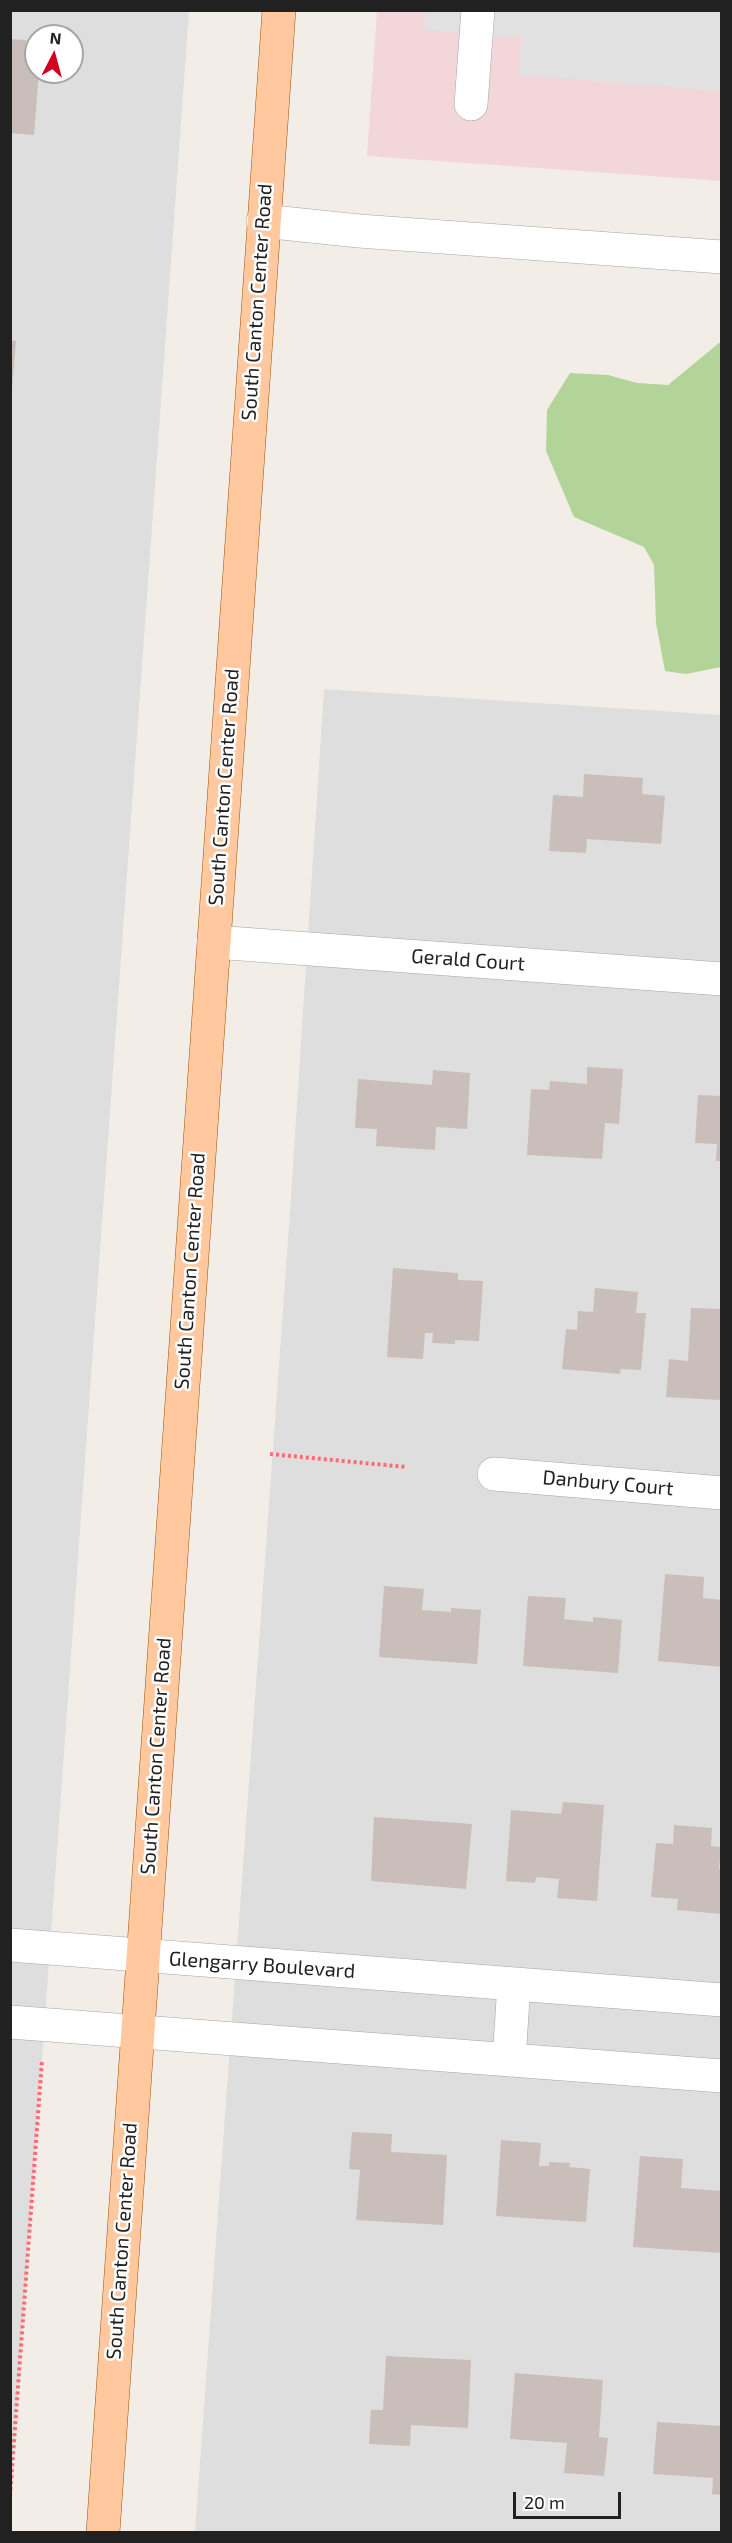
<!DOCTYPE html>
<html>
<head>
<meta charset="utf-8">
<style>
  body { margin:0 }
  #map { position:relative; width:732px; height:2543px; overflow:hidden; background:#f2ede7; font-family:"Exo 2",sans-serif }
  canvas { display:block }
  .frame { position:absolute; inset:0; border:12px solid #212121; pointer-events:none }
  .north { position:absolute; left:24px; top:24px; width:60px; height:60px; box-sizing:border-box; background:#fff; border:2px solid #a6a6a6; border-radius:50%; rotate:6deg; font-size:16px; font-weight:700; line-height:24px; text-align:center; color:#212121 }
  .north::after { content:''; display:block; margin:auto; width:21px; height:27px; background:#d2001e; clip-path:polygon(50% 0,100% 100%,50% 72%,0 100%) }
  .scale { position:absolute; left:513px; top:2492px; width:108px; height:27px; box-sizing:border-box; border:3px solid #212121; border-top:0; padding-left:8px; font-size:18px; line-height:21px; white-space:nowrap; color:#212121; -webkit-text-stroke:4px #fff; paint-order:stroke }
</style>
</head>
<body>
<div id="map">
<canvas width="732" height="2543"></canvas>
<div class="frame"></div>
<div class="north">N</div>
<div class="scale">20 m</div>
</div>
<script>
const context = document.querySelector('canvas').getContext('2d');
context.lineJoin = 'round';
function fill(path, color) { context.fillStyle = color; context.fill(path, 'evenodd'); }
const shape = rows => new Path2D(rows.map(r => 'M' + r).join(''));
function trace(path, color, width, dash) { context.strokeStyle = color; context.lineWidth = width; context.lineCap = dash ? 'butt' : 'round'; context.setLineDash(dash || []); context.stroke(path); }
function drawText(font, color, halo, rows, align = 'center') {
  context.font = font + ' "Exo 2",sans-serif'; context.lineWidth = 5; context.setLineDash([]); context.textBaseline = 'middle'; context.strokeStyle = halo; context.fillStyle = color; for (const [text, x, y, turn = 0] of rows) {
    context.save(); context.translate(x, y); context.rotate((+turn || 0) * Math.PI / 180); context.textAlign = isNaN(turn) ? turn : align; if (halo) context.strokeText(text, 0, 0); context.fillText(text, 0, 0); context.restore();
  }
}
const residential = shape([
  [11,11,189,11,11,2491],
  [36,36,72,36,72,72,36,72],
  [324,689,721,715,721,2532,195,2532,290,1212]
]);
const commercial = shape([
  [377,11,721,11,721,181,367,156]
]);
const forest = shape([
  [719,343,722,343,721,667,686,674,665,671,656,623,654,565,644,547,574,517,546,451,547,410,570,373,608,375,637,383,668,385]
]);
const parking = shape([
  [426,11,721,11,721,91,519,75,522,37,424,30]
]);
const building = shape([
  [10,39,26,40,25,60,36,61,36,72,39,72,34,135,10,133],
  [10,340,16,341,12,389,10,389],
  [584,774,643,778,642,794,665,796,661,844,587,839,586,853,549,851,553,795,583,797],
  [587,1067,623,1069,619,1124,605,1123,602,1159,527,1155,531,1089,549,1090,550,1081,587,1084],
  [433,1070,470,1073,467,1129,436,1127,435,1150,376,1146,377,1129,355,1128,358,1079,432,1085],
  [698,1095,722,1096,722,1161,716,1161,717,1144,695,1143],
  [393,1268,458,1273,458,1280,483,1281,479,1341,455,1340,455,1344,432,1343,433,1333,425,1333,423,1359,387,1357],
  [595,1288,638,1292,636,1313,646,1313,641,1370,621,1369,620,1374,562,1369,566,1329,577,1330,578,1311,593,1312],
  [691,1308,722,1309,721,1400,666,1397,669,1359,688,1361],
  [665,1574,704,1577,703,1598,722,1600,722,1667,658,1661],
  [384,1586,424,1589,422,1610,451,1612,451,1608,481,1610,477,1664,379,1657],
  [528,1596,566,1598,564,1619,593,1622,593,1617,622,1620,618,1673,523,1666],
  [563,1802,604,1805,597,1901,557,1898,559,1879,536,1877,535,1883,506,1881,511,1810,561,1814],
  [374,1817,472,1824,466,1889,371,1881],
  [674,1825,712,1828,711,1846,721,1847,719,1869,722,1869,722,1914,677,1910,678,1899,651,1897,656,1843,673,1844],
  [352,2132,392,2134,391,2152,447,2155,443,2225,356,2220,360,2170,349,2169],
  [501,2140,541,2143,539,2166,549,2166,549,2162,570,2163,569,2167,590,2169,586,2222,496,2216],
  [640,2156,683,2159,681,2188,722,2191,722,2253,633,2247],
  [386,2356,471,2360,468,2428,411,2425,410,2446,369,2444,371,2410,383,2410],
  [515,2373,603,2380,599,2437,608,2438,604,2476,564,2473,567,2443,510,2439],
  [657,2422,722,2426,722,2495,712,2494,713,2478,653,2474]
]);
const path = shape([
  [270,1454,406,1467],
  [10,2496,42,2060]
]);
const minor = shape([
  [471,104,478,10],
  [263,221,359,231,722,257],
  [214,942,722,979],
  [494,1474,722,1493],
  [10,1945,722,2000],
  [10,2022,722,2076],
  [509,2060,514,1984]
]);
const major = shape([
  [103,2532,279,10]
]);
const streetNames = [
  ["South Canton Center Road",257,302,-86],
  ["South Canton Center Road",224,787,-86],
  ["Gerald Court",468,960,4],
  ["South Canton Center Road",190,1271,-86],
  ["Danbury Court",608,1483,5],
  ["South Canton Center Road",156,1756,-86],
  ["Glengarry Boulevard",262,1965,4],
  ["South Canton Center Road",122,2241,-86]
];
fill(residential, '#dfdede');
fill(commercial, '#f3d6d9');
fill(forest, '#b3d499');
fill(parking, '#e1e1e1');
fill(building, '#cabeba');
trace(minor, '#a5a5a5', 34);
trace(major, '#9e5300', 34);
trace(path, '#ff6b71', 4, [3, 3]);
trace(minor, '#fff', 33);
trace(major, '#ffc89f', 33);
drawText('20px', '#212121', '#fff', streetNames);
</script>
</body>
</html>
